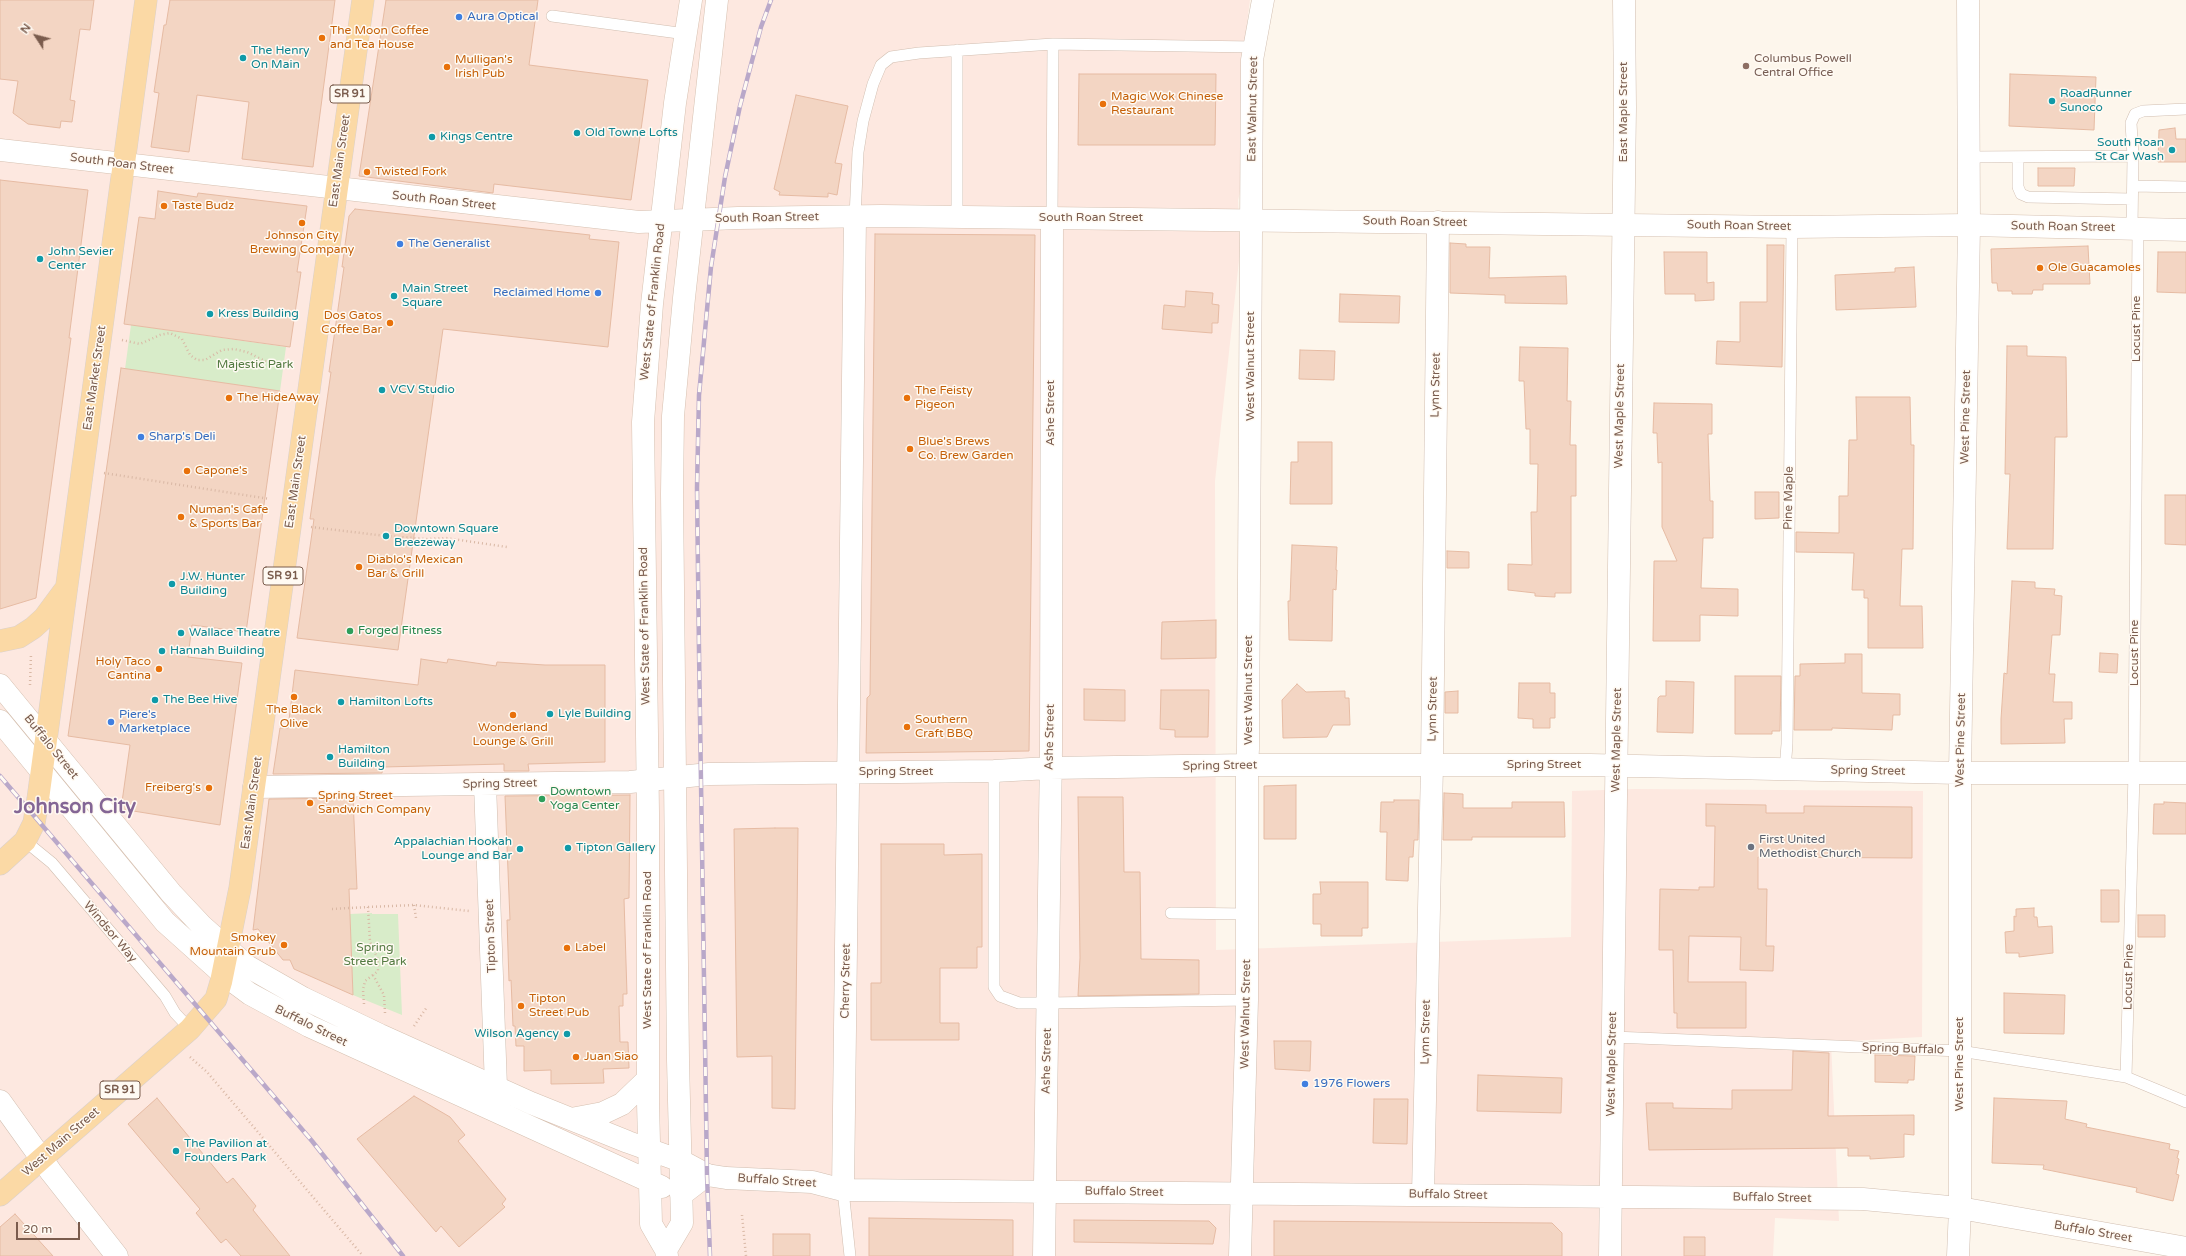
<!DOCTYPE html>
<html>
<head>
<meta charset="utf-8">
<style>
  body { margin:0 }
  #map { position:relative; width:2186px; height:1256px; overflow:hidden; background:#fdf6ec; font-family:"Varela Round",sans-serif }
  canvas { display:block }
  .north { position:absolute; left:16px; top:16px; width:40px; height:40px; -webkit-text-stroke:3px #fffaf3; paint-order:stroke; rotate:306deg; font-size:11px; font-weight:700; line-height:16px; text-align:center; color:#7a5c4d }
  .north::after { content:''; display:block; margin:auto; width:14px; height:18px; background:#7a5c4d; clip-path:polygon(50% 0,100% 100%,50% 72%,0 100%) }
  .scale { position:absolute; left:16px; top:1222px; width:64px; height:18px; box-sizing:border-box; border:2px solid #7a5c4d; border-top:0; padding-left:5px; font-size:12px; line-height:14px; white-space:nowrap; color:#7a5c4d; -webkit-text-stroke:3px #fffaf3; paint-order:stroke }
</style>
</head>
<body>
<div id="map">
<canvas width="2186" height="1256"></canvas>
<div class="north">N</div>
<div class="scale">20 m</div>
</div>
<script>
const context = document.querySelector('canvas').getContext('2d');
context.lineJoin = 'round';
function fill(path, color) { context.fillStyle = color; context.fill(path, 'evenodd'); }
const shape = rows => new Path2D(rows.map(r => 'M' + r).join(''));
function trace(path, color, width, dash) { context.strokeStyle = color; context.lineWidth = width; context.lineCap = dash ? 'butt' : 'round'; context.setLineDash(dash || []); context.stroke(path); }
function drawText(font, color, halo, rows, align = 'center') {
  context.font = font + ' "Varela Round",sans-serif'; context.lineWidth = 3; context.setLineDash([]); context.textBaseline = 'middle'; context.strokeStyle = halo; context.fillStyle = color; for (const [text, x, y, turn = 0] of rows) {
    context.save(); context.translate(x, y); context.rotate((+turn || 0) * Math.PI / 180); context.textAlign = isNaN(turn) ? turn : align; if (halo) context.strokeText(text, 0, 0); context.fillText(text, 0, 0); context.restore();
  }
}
const commercial = shape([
  [0,0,1250,0,1247,23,1240,192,1238,200,1240,251,1215,481,1216,950,1571,937,1572,791,1635,789,1923,791,1922,1037,1831,1042,1839,1221,1775,1218,1773,1256,0,1256]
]);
const green = shape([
  [131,325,286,347,280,391,125,369],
  [372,913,372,914,398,914,402,1015,353,995,350,914]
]);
const building = shape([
  [0,0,94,0,90,30,80,29,70,100,75,101,72,122,61,121,60,128,28,124,13,113,18,81,0,79,0,0],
  [170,0,335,0,313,167,242,159,249,102,197,95,189,152,151,147,159,93,154,92,164,25,166,25,170,0],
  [386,0,538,0,529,65,648,80,631,200,494,184,493,193,359,176,386,0],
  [1079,74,1216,74,1215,145,1078,145,1079,74],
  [2010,74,2096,77,2094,130,2009,126,2010,74],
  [796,95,848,106,835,163,842,164,837,195,828,193,828,197,779,195,780,192,774,189,796,95],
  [2175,128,2176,139,2186,139,2186,162,2158,162,2159,130,2175,128],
  [2038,168,2075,168,2074,186,2038,186,2038,168],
  [0,180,88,190,69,338,71,338,36,598,0,609,0,180],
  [158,191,197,197,198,193,307,206,297,272,301,272,290,347,124,324,139,217,155,219,158,191],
  [355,209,590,235,589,239,619,242,608,347,443,329,398,650,297,638,314,519,310,519,331,372,329,372,344,267,342,267,349,216,355,209],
  [875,234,1035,235,1029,751,866,753,867,698,870,695,875,234],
  [1450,243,1466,244,1466,247,1490,247,1489,278,1566,276,1567,304,1505,303,1505,295,1450,293,1450,243],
  [1767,245,1784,245,1782,367,1716,364,1717,341,1740,342,1740,302,1767,302,1767,245],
  [2088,246,2090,284,2043,284,2043,290,2033,290,2032,294,2012,294,2012,291,1998,291,1997,283,1992,283,1991,249,2088,246],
  [1664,252,1707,252,1707,283,1714,282,1714,300,1695,301,1695,294,1665,294,1664,252],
  [2158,252,2186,252,2186,293,2157,292,2158,252],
  [1914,267,1916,307,1836,310,1835,275,1895,272,1895,268,1914,267],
  [1186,291,1213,293,1212,304,1219,305,1218,323,1212,323,1212,333,1162,329,1164,305,1185,307,1186,291],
  [1340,294,1400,296,1399,323,1339,322,1340,294],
  [2007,346,2027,346,2027,356,2066,357,2067,437,2055,437,2053,549,2007,549,2010,474,2005,474,2007,346],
  [1520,347,1568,348,1567,401,1571,401,1570,445,1576,445,1576,496,1571,496,1571,593,1555,593,1555,597,1535,596,1535,593,1508,590,1508,564,1532,565,1531,512,1537,512,1538,464,1530,464,1530,429,1526,429,1524,381,1519,381,1520,347],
  [1300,350,1335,351,1334,380,1299,379,1300,350],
  [121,368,280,391,246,632,192,625,188,657,242,663,220,825,121,809,130,745,68,736,121,368],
  [1856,397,1910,397,1911,445,1914,445,1913,549,1902,549,1900,606,1922,606,1923,648,1868,648,1868,598,1864,598,1864,590,1852,590,1854,553,1796,552,1796,532,1839,533,1839,496,1848,496,1849,440,1857,440,1856,397],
  [1654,403,1712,404,1712,434,1708,434,1710,501,1713,501,1713,538,1703,538,1701,588,1738,589,1738,616,1700,615,1700,641,1653,641,1654,561,1677,561,1662,527,1662,462,1658,463,1657,433,1653,433,1654,403],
  [1298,442,1332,442,1332,504,1290,504,1291,462,1298,462,1298,442],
  [1755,492,1779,492,1779,518,1755,519,1755,492],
  [2165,495,2186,495,2186,545,2165,544,2165,495],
  [1292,545,1337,547,1336,570,1337,570,1336,590,1333,589,1332,641,1289,640,1288,601,1290,601,1292,545],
  [1447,551,1469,552,1469,568,1447,568,1447,551],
  [2012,581,2035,582,2035,588,2055,589,2054,595,2062,596,2060,635,2052,635,2049,674,2055,674,2053,702,2072,702,2072,719,2064,719,2065,743,2001,744,2001,719,2004,673,2007,674,2012,581],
  [1216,620,1216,658,1161,659,1162,622,1216,620],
  [2100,653,2118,654,2117,673,2099,672,2100,653],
  [1845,654,1862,654,1862,693,1900,694,1900,715,1893,715,1892,730,1832,728,1832,730,1794,730,1795,676,1800,676,1800,664,1845,663,1845,654],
  [421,659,447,663,448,659,496,666,497,662,545,665,605,665,605,762,528,764,529,771,504,771,504,764,383,767,382,773,273,774,280,728,288,728,295,670,418,685,421,659],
  [1735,676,1781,676,1780,731,1772,731,1772,734,1735,734,1735,676],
  [1666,681,1694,682,1693,733,1657,732,1658,698,1660,696,1666,696,1666,681],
  [1519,683,1550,683,1550,693,1555,693,1555,718,1550,718,1550,728,1533,728,1533,719,1518,718,1519,683],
  [1297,684,1306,692,1345,691,1345,698,1349,698,1350,725,1333,725,1327,737,1283,738,1282,700,1297,684],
  [1084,689,1125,690,1125,721,1084,720,1084,689],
  [1161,690,1209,690,1208,737,1175,737,1175,730,1160,729,1161,690],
  [1458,691,1458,713,1445,713,1445,692,1458,691],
  [1296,785,1296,839,1264,839,1264,786,1296,785],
  [1444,793,1463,794,1463,808,1512,808,1512,802,1564,802,1565,837,1472,837,1472,840,1443,840,1444,793],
  [630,795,629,898,624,899,627,994,623,994,623,1006,619,1006,620,1042,628,1042,629,1068,603,1069,604,1083,551,1084,551,1070,524,1071,524,1046,516,1046,515,1026,513,1026,511,980,509,981,507,920,510,920,505,796,630,795],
  [1078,797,1123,797,1124,872,1140,872,1141,959,1199,960,1199,994,1078,996,1080,958,1078,797],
  [353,798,357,889,349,889,353,995,294,969,290,960,283,960,258,929,253,930,269,799,353,798],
  [1394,800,1419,800,1418,840,1414,840,1413,857,1409,857,1408,881,1386,880,1387,832,1380,832,1381,802,1394,802,1394,800],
  [2164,802,2186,803,2186,834,2153,834,2154,804,2164,804,2164,802],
  [1706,804,1766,805,1766,813,1804,813,1804,806,1912,807,1912,858,1758,857,1758,889,1767,889,1766,946,1774,946,1773,971,1740,970,1741,937,1689,936,1688,982,1746,982,1746,1028,1677,1028,1677,1013,1674,1013,1673,950,1659,950,1660,889,1699,890,1699,887,1714,887,1715,826,1706,826,1706,804],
  [775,828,798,828,795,1109,772,1108,772,1056,737,1057,734,829,775,828],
  [881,844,944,844,944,855,982,854,982,947,977,947,977,968,940,968,940,1023,959,1023,959,1040,871,1040,871,983,881,983,881,844],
  [1320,882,1368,882,1368,928,1362,928,1362,936,1321,936,1321,924,1313,924,1313,894,1321,894,1320,882],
  [2101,890,2119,890,2119,922,2101,922,2101,890],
  [2034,908,2034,917,2037,917,2038,927,2052,926,2053,953,2019,957,2019,953,2006,953,2005,932,2014,931,2014,916,2016,917,2016,909,2034,908],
  [2138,915,2165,915,2165,937,2138,937,2138,915],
  [2004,993,2065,995,2064,1034,2004,1033,2004,993],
  [1274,1041,1311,1041,1310,1071,1275,1069,1274,1041],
  [1793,1051,1829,1053,1828,1116,1914,1115,1914,1135,1904,1134,1904,1157,1870,1159,1870,1156,1848,1156,1848,1148,1649,1150,1646,1103,1673,1103,1673,1108,1732,1109,1732,1090,1792,1090,1793,1051],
  [1875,1055,1915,1056,1914,1080,1908,1080,1908,1083,1875,1082,1875,1055],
  [1478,1075,1562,1078,1561,1113,1477,1111,1478,1075],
  [414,1096,450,1117,465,1135,458,1141,506,1199,502,1204,505,1207,459,1247,441,1226,436,1232,357,1139,414,1096],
  [157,1098,227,1183,233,1178,256,1206,253,1210,290,1256,241,1256,226,1239,221,1243,196,1213,200,1209,128,1124,157,1098],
  [1994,1098,2067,1101,2065,1119,2087,1124,2086,1127,2170,1144,2169,1149,2179,1151,2177,1158,2179,1159,2176,1174,2179,1175,2173,1201,2136,1192,2137,1188,2043,1169,2044,1165,1992,1163,1994,1098],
  [1374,1099,1408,1099,1407,1144,1373,1143,1374,1099],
  [15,1214,53,1256,0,1256,0,1227,15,1214],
  [869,1218,1013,1220,1013,1256,869,1256,869,1218],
  [1074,1220,1209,1221,1216,1228,1213,1244,1074,1242,1074,1220],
  [1274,1221,1552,1223,1562,1233,1562,1256,1274,1256,1274,1221],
  [773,1234,810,1234,810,1256,773,1256,773,1234],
  [1684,1237,1705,1237,1705,1256,1684,1256,1684,1237]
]);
const path = shape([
  [122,340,140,344,160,335,170,333,182,339,190,355,197,360,205,360,222,350,234,349,247,352,265,361,289,367],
  [104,473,270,499],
  [311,527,386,536,427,539,446,538,507,547],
  [30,685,31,654],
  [414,905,416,918],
  [368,907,414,905,469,911],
  [332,909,368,907,370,942,377,957,378,965,378,971,373,975,384,995,385,1013],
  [364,1004,363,990,365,981,373,975],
  [414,1026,427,1007],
  [190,1057,207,1072,363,1256],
  [742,1215,746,1256]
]);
const lane = shape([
  [552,16,686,34],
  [957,50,957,218],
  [2133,156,2131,123,2135,114,2143,111,2186,109],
  [1968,157,2133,156,2132,229],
  [2018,157,2018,187,2021,194,2028,197,2132,199],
  [2133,186,2186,187],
  [855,217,858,152,863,121,873,84,881,65,891,57,919,53,1053,44,1254,47],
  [1052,217,1053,44],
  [1785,770,1787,744,1792,227],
  [994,771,994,987,1000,996,1019,1003,1048,1003,1247,1000],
  [25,841,52,863,165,996,175,1013,190,1029],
  [1171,913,1247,914],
  [1613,1037,1960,1051,2126,1077,2186,1102],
  [2126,1077,2134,773,2138,229],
  [843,1190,850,1256]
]);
const street = shape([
  [485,784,496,1087],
  [254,787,630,782,709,774,994,771,1050,768,1247,765,1590,765,1960,773,2186,773],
  [0,1101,51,1172,117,1256],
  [707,1175,726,1178,812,1182,843,1190,1863,1199,1960,1208,2186,1248],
  [843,1190,855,217],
  [1423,1195,1432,765,1438,222],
  [1044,1256,1051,750,1052,217],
  [1240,1256,1247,1000,1247,765,1248,749,1252,60,1263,0],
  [1610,1256,1625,107,1624,0],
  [1958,1256,1960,1208,1960,773,1969,225,1968,0]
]);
const secondary = shape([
  [0,150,639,222,738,218,881,216,1792,227,1969,225,2186,230],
  [0,685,171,893,202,926,247,966,303,998,380,1035,531,1103,628,1142,681,1161,707,1175,681,1195],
  [0,721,165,922,223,974,250,994,309,1026,662,1187],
  [571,1119,603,1113,622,1104,648,1079],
  [666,1250,682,1223,678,1060,672,494,673,416,684,298,717,0],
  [667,1256,666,1250,651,1224,648,1102,648,813,643,422,652,304,675,103,691,0]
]);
const primary = shape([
  [0,641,19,637,33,628,44,618,64,591],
  [0,864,25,841,34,823,38,799,146,0],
  [0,1195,190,1029,216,999,221,982,240,888,363,0]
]);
const rail = shape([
  [0,776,312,1141,403,1256],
  [710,1256,707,1175,699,651,697,488,699,395,711,267,725,177,740,106,761,27,771,0]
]);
const markers = [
  [459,17,4,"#3f7fe0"],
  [322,38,4,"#e8710a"],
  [243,58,4,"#0f9aa8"],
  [1746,66,4,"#8d6e63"],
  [447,67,4,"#e8710a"],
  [2052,101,4,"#0f9aa8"],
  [1103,104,4,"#e8710a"],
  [577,133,4,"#0f9aa8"],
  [432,137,4,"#0f9aa8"],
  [2172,150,4,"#0f9aa8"],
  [367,172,4,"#e8710a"],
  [164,206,4,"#e8710a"],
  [302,223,4,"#e8710a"],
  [400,244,4,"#3f7fe0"],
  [40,259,4,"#0f9aa8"],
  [2040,268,4,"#e8710a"],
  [598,293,4,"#3f7fe0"],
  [394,296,4,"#0f9aa8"],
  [210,314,4,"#0f9aa8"],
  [390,323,4,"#e8710a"],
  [382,390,4,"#0f9aa8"],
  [229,398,4,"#e8710a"],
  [907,398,4,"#e8710a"],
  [141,437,4,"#3f7fe0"],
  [910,449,4,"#e8710a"],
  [187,471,4,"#e8710a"],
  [181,517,4,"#e8710a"],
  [386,536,4,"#0f9aa8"],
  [359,567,4,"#e8710a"],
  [172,584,4,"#0f9aa8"],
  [350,631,4,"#2e9e5b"],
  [181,633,4,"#0f9aa8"],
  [162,651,4,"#0f9aa8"],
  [159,669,4,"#e8710a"],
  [294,697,4,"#e8710a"],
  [155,700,4,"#0f9aa8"],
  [341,702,4,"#0f9aa8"],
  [550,714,4,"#0f9aa8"],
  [513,715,4,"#e8710a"],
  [111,722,4,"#3f7fe0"],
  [907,727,4,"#e8710a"],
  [330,757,4,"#0f9aa8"],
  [209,788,4,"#e8710a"],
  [542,799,4,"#2e9e5b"],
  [310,803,4,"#e8710a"],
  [1751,847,4,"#6b7280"],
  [568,848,4,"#0f9aa8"],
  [520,849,4,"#0f9aa8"],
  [284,945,4,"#e8710a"],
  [567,948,4,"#e8710a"],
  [521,1006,4,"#e8710a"],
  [567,1034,4,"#0f9aa8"],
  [576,1057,4,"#e8710a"],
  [1305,1084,4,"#3f7fe0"],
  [176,1151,4,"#0f9aa8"]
];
const shields = [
  [350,94,40],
  [283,576,40],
  [120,1090,40]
];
const shieldNames = [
  ["SR 91",350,94],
  ["SR 91",283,576],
  ["SR 91",120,1090]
];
const shopNames = [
  ["Aura Optical",467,17],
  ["The Generalist",408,244],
  ["Reclaimed Home",590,293,"right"],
  ["Sharp's Deli",149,437],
  ["Piere's",119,715],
  ["Marketplace",119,729],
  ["1976 Flowers",1313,1084]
];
const foodNames = [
  ["The Moon Coffee",330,31],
  ["and Tea House",330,45],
  ["Mulligan's",455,60],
  ["Irish Pub",455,74],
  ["Magic Wok Chinese",1111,97],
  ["Restaurant",1111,111],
  ["Twisted Fork",375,172],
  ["Taste Budz",172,206],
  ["Johnson City",302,236,"center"],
  ["Brewing Company",302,250,"center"],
  ["Ole Guacamoles",2048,268],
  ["Dos Gatos",382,316,"right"],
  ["Coffee Bar",382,330,"right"],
  ["The Feisty",915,391],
  ["Pigeon",915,405],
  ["The HideAway",237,398],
  ["Blue's Brews",918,442],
  ["Co. Brew Garden",918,456],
  ["Capone's",195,471],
  ["Numan's Cafe",189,510],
  ["& Sports Bar",189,524],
  ["Diablo's Mexican",367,560],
  ["Bar & Grill",367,574],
  ["Holy Taco",151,662,"right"],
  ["Cantina",151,676,"right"],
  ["The Black",294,710,"center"],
  ["Olive",294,724,"center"],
  ["Southern",915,720],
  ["Craft BBQ",915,734],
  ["Wonderland",513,728,"center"],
  ["Lounge & Grill",513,742,"center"],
  ["Freiberg's",201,788,"right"],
  ["Spring Street",318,796],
  ["Sandwich Company",318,810],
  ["Smokey",276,938,"right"],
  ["Mountain Grub",276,952,"right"],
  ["Label",575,948],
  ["Tipton",529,999],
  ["Street Pub",529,1013],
  ["Juan Siao",584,1057]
];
const cultureNames = [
  ["The Henry",251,51],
  ["On Main",251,65],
  ["RoadRunner",2060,94],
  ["Sunoco",2060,108],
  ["Old Towne Lofts",585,133],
  ["Kings Centre",440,137],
  ["South Roan",2164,143,"right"],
  ["St Car Wash",2164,157,"right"],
  ["John Sevier",48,252],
  ["Center",48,266],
  ["Main Street",402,289],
  ["Square",402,303],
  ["Kress Building",218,314],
  ["VCV Studio",390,390],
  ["Downtown Square",394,529],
  ["Breezeway",394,543],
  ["J.W. Hunter",180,577],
  ["Building",180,591],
  ["Wallace Theatre",189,633],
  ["Hannah Building",170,651],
  ["The Bee Hive",163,700],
  ["Hamilton Lofts",349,702],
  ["Lyle Building",558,714],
  ["Hamilton",338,750],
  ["Building",338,764],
  ["Appalachian Hookah",512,842,"right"],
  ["Lounge and Bar",512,856,"right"],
  ["Tipton Gallery",576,848],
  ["Wilson Agency",559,1034,"right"],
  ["The Pavilion at",184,1144],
  ["Founders Park",184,1158]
];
const educationNames = [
  ["Columbus Powell",1754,59],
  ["Central Office",1754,73]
];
const streetNames = [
  ["East Walnut Street",1253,109,-89],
  ["East Maple Street",1624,112,-90],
  ["East Main Street",340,161,-82],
  ["South Roan Street",122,164,7],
  ["South Roan Street",444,201,6],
  ["South Roan Street",767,218,-1],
  ["South Roan Street",1091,218],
  ["South Roan Street",1415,222,1],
  ["South Roan Street",1739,226,1],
  ["South Roan Street",2063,227,1],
  ["West State of Franklin Road",653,302,-84],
  ["Locust Pine",2137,329,-90],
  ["West Walnut Street",1251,366,-90],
  ["East Market Street",95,378,-82],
  ["Lynn Street",1436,385,-89],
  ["Ashe Street",1051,413,-90],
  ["West Maple Street",1620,416,-89],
  ["West Pine Street",1966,417,-89],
  ["East Main Street",296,482,-82],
  ["Pine Maple",1789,498,-89],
  ["West State of Franklin Road",645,626,-91],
  ["Locust Pine",2135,653,-90],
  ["West Walnut Street",1249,690,-90],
  ["Lynn Street",1433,709,-89],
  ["Ashe Street",1050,737,-89],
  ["West Maple Street",1617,740,-89],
  ["West Pine Street",1961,740,-89],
  ["Buffalo Street",51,747,51],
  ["Spring Street",1544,765],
  ["Spring Street",1220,766,-1],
  ["Spring Street",1868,771,1],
  ["Spring Street",896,772],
  ["Spring Street",500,784,-1],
  ["East Main Street",252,803,-82],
  ["Windsor Way",110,932,50],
  ["Tipton Street",491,936,-92],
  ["West State of Franklin Road",648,950,-90],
  ["Locust Pine",2129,977,-89],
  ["Cherry Street",846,981,-89],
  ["West Walnut Street",1246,1014,-89],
  ["Buffalo Street",311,1026,26],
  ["Lynn Street",1426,1032,-89],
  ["Spring Buffalo",1903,1049,2],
  ["Ashe Street",1047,1061,-89],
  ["West Maple Street",1612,1064,-89],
  ["West Pine Street",1960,1064,-90],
  ["West Main Street",61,1142,-41],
  ["Buffalo Street",777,1181,4],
  ["Buffalo Street",1124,1192,1],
  ["Buffalo Street",1448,1195,1],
  ["Buffalo Street",1772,1198,1],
  ["Buffalo Street",2093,1232,10]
];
const parkNames = [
  ["Majestic Park",255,365],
  ["Spring",375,948],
  ["Street Park",375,962]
];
const leisureNames = [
  ["Forged Fitness",358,631],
  ["Downtown",550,792],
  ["Yoga Center",550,806]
];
const worshipNames = [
  ["First United",1759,840],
  ["Methodist Church",1759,854]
];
const townNames = [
  ["Johnson City",75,808]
];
fill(commercial, '#fde8e0');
fill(green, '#d8ecc9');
fill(building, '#f3d5c3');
trace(building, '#e6bba3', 1);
trace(lane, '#d1beb0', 12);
trace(street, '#d1beb0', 23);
trace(secondary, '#d6c0b0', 23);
trace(primary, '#dad1cd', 23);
trace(path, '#d9b8a5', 2.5, [1, 3]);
trace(lane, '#fff', 11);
trace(street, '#fff', 22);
trace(secondary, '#fff', 22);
trace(primary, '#fbd9a5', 22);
trace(rail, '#b9a8c9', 4.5);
trace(rail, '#fffaf3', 3, [9]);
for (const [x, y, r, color] of markers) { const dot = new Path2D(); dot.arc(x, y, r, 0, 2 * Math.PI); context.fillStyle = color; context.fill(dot); trace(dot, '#fffaf3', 1.5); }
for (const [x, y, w] of shields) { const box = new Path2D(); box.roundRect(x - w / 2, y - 9, w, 18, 3); context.fillStyle = '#fffaf3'; context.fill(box); trace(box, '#7a5c4d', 1); }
drawText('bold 11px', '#7a5c4d', null, shieldNames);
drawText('12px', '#366cbe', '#fffaf3', shopNames, 'left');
drawText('12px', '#c56008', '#fffaf3', foodNames, 'left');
drawText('12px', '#0d838f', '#fffaf3', cultureNames, 'left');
drawText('12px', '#785e54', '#fffaf3', educationNames, 'left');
drawText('12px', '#7a5c4d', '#fffaf3', streetNames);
drawText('12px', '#537a41', '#fffaf3', parkNames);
drawText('12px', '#27864d', '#fffaf3', leisureNames, 'left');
drawText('12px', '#5b616d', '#fffaf3', worshipNames, 'left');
drawText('bold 20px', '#846695', '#fffaf3', townNames);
</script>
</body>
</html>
